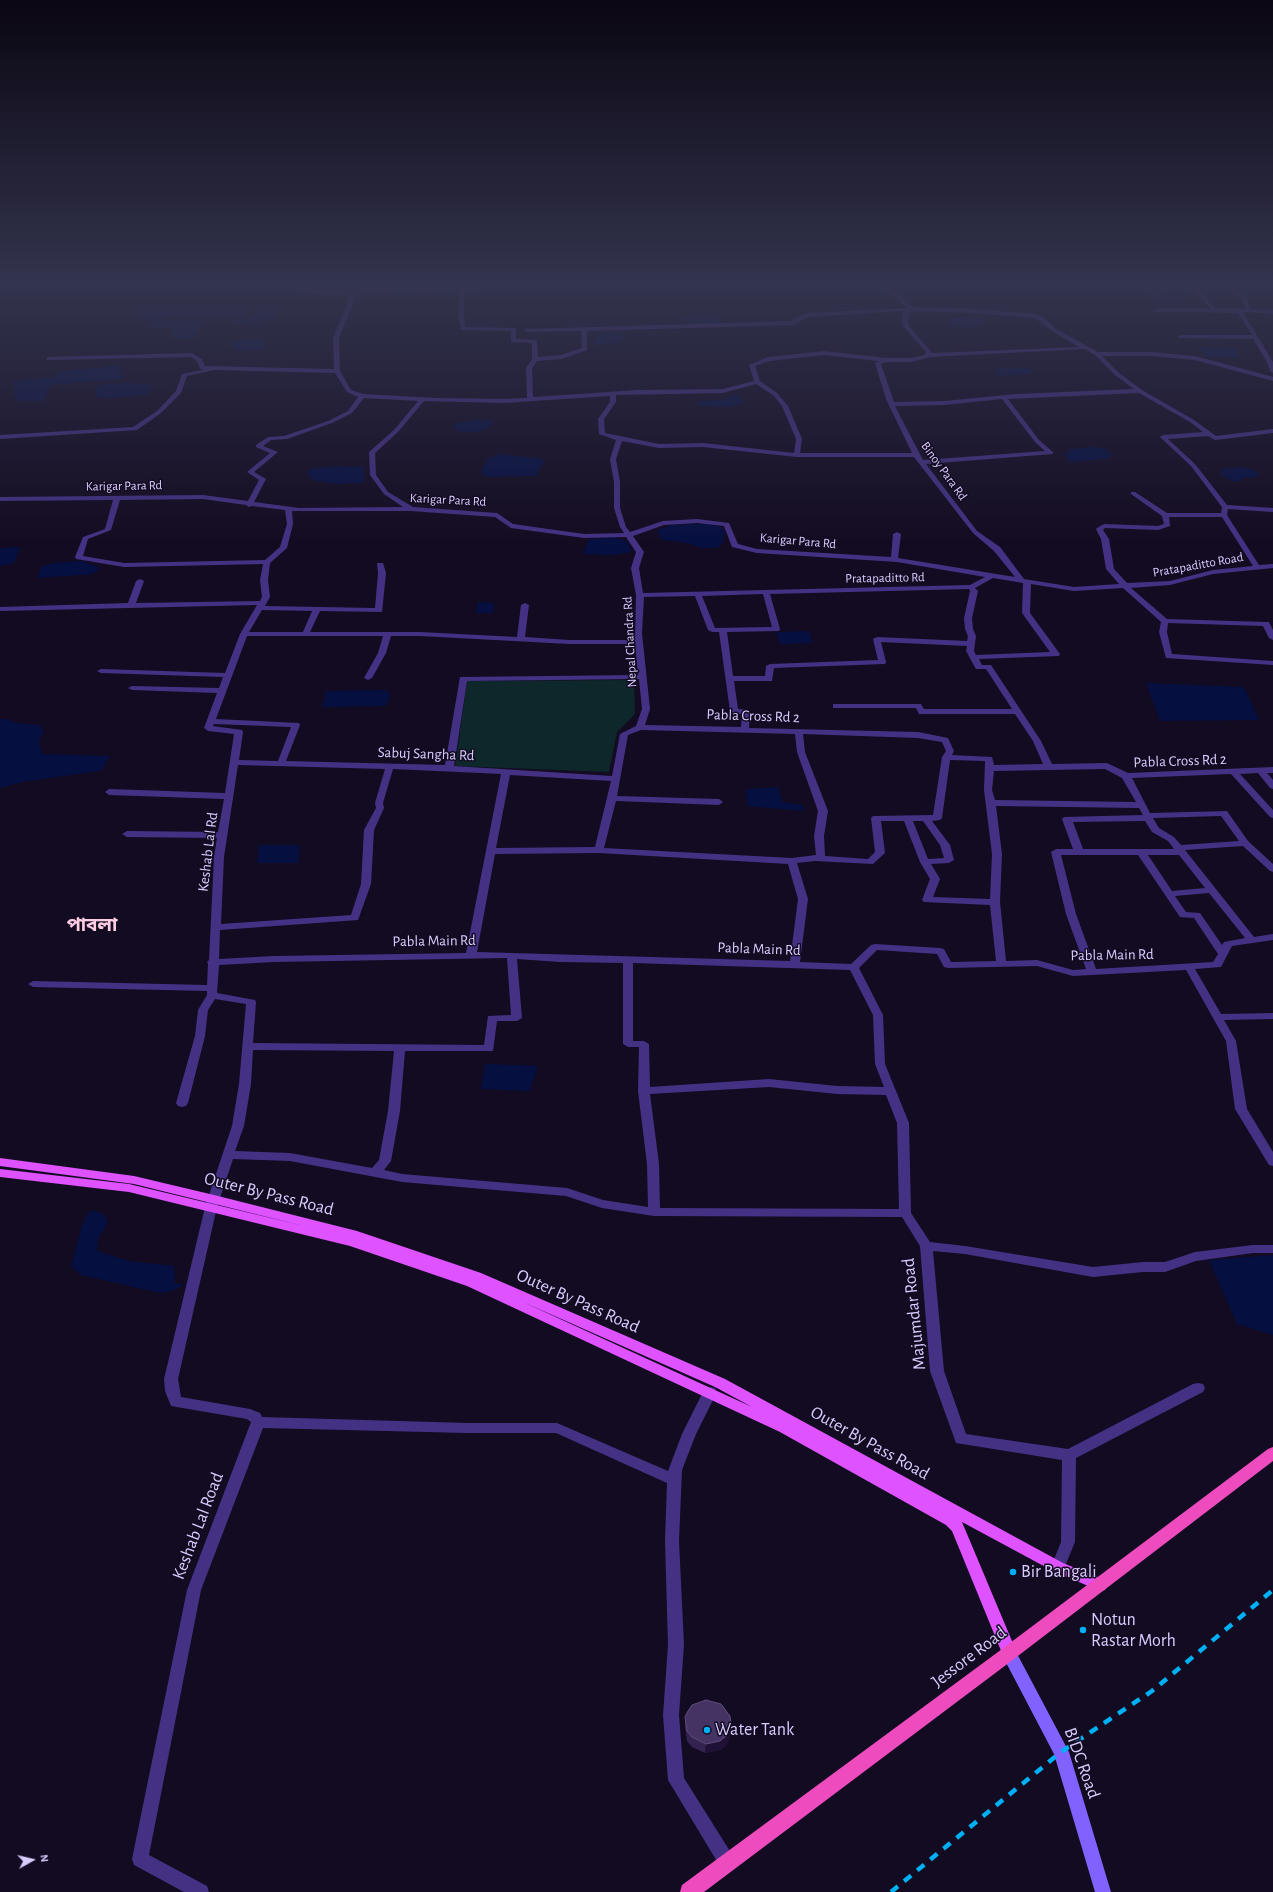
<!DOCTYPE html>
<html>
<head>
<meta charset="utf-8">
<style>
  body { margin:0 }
  #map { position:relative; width:1273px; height:1892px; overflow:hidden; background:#130b21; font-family:"Alegreya Sans",sans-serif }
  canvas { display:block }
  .north { position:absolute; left:12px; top:1840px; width:40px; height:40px; -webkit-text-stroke:3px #130b21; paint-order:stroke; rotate:82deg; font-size:11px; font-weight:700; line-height:16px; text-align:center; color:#dacbff }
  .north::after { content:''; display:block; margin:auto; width:14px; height:18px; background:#dacbff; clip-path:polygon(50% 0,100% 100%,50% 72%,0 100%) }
</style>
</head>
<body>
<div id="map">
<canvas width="1273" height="1892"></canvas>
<div class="north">N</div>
</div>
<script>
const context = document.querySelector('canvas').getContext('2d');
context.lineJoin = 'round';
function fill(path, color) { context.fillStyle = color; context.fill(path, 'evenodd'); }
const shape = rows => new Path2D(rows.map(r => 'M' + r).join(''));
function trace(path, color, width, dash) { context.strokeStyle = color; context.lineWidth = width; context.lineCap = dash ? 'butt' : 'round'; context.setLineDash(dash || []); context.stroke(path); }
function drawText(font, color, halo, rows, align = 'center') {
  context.font = font + ' "Alegreya Sans","Noto Sans Bengali",sans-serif'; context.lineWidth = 3; context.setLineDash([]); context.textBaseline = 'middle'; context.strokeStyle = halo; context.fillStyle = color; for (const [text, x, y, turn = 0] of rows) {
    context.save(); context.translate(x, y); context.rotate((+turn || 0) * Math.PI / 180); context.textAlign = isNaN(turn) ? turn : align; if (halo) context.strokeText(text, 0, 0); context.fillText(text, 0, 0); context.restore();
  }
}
const green = shape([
  [634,680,635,714,617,732,609,772,455,766,467,681]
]);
const water = shape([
  [299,282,401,282,400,288,346,290,309,286],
  [1163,292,1173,297,1181,298,1184,302,1158,302,1150,293],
  [143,309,192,310,248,310,246,315,135,319],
  [280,311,275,315,275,320,232,324,229,321,250,319,255,312],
  [698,315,712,315,720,317,721,322,719,325,691,326,684,321,684,317],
  [965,317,984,319,985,321,978,327,962,327,951,325,946,319],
  [203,320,193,338,172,338,172,328,149,328,152,321],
  [603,333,622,334,624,338,621,343,593,345,597,336],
  [265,339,262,342,265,344,263,349,260,350,238,351,231,347,230,343,236,340],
  [1199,347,1235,348,1239,358,1206,357],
  [120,366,123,379,50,385,44,401,17,401,13,389,14,381,53,377,60,371],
  [998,368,1029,368,1035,374,998,376,996,370],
  [125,383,150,384,152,390,143,395,110,398,96,397,96,386,103,384],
  [734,395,741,397,744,402,728,407,698,406,698,401,721,400],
  [475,420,493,421,492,425,479,432,461,432,453,428,454,424],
  [1096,447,1110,450,1106,452,1114,455,1106,459,1070,462,1063,454,1069,453,1069,449],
  [499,454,543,459,544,462,536,476,485,477,481,472,487,459],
  [339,466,364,467,364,483,337,484,312,480,306,472,314,468],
  [1243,467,1257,471,1259,477,1242,478,1240,482,1232,481,1221,475,1220,469],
  [695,524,711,524,722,527,725,532,723,543,717,548,702,548,687,543,665,540,661,539,657,530,671,525],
  [615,537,626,541,630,547,631,552,612,555,583,554,589,539],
  [17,547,20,548,14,563,0,566,0,548],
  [82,561,100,568,94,574,37,578,42,566,54,563],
  [478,602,494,603,493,613,476,613],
  [809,631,813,643,780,644,776,632],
  [1146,683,1244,687,1259,720,1160,721],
  [385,690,389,693,390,695,388,703,384,706,322,707,326,691],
  [0,719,7,719,17,723,40,725,43,731,39,742,42,754,110,756,101,771,27,781,0,788],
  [778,787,782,802,803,805,803,811,747,806,746,789],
  [259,845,300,845,298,863,257,863],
  [485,1064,538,1066,530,1091,481,1089],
  [93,1210,105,1215,107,1224,98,1240,97,1251,129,1261,174,1266,175,1283,185,1285,172,1291,160,1293,81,1275,71,1266,82,1225,88,1213],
  [1273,1255,1273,1335,1237,1324,1209,1260]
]);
const minor = shape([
  [286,282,293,282,303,287,319,290,351,291,367,289,453,289,449,282,455,282,456,286,461,288,479,284,541,282,538,284,479,288,464,291,464,316,465,327,516,328,516,339,537,340,538,357,561,355,582,348,581,331,527,332,524,330,525,329,792,321,794,319,807,313,907,308,878,282,884,282,913,307,972,309,1036,314,1043,317,1056,329,1098,352,1151,352,1195,356,1273,377,1273,381,1195,360,1151,356,1102,356,1119,373,1142,390,1194,420,1216,436,1273,429,1273,433,1215,440,1208,436,1168,439,1195,464,1227,505,1273,508,1273,512,1228,509,1227,515,1259,565,1273,564,1273,568,1213,574,1170,585,1131,588,1167,619,1266,622,1269,622,1273,630,1273,640,1269,638,1263,626,1168,623,1167,632,1172,654,1273,661,1273,665,1166,658,1159,632,1161,622,1123,588,1074,591,1031,584,1030,613,1060,654,1059,656,979,659,982,665,991,665,1041,741,1052,764,1107,763,1128,773,1273,767,1273,773,1267,773,1273,780,1273,789,1270,788,1258,773,1240,774,1273,810,1273,818,1270,817,1231,774,1132,778,1150,813,1227,811,1248,841,1273,864,1273,872,1270,871,1243,846,1185,850,1254,937,1273,934,1273,940,1232,946,1221,967,1195,969,1221,1014,1273,1013,1273,1019,1224,1020,1236,1041,1247,1109,1273,1152,1273,1166,1269,1165,1235,1109,1226,1041,1186,970,1073,976,1037,966,948,968,944,967,937,954,877,950,859,968,883,1015,885,1064,909,1123,911,1213,930,1242,965,1246,1093,1267,1143,1262,1165,1262,1195,1252,1253,1245,1273,1245,1273,1253,1253,1253,1196,1261,1165,1272,1143,1272,1093,1277,965,1254,933,1251,944,1371,966,1434,1068,1449,1193,1384,1198,1383,1203,1384,1205,1388,1203,1392,1076,1458,1075,1542,1063,1571,1058,1573,1053,1571,1051,1567,1061,1542,1062,1460,956,1443,930,1371,920,1246,902,1217,654,1216,602,1208,566,1196,402,1182,290,1161,233,1159,217,1207,178,1379,181,1397,250,1409,260,1413,262,1417,467,1423,557,1423,668,1471,682,1434,705,1388,710,1387,715,1388,717,1392,696,1434,682,1470,679,1541,684,1645,679,1715,684,1778,733,1856,735,1862,733,1868,727,1870,721,1868,668,1780,663,1715,668,1645,665,1541,667,1483,556,1433,467,1433,263,1428,201,1590,149,1855,207,1886,209,1892,184,1892,134,1865,132,1859,187,1590,251,1422,247,1419,171,1406,165,1391,164,1379,205,1207,232,1126,239,1084,246,1004,215,999,208,1010,205,1036,188,1103,186,1106,182,1107,178,1106,176,1103,195,1036,198,1010,207,995,207,991,33,987,28,984,33,981,207,985,208,964,207,962,209,960,214,857,217,838,127,837,122,834,127,831,218,832,224,799,109,795,105,792,109,789,225,793,234,734,208,731,204,728,217,693,132,690,128,688,132,686,219,688,223,677,101,673,97,671,101,669,225,673,240,634,257,605,0,611,0,607,128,603,136,581,140,579,144,581,136,603,260,601,262,597,260,580,263,564,124,567,76,559,75,557,83,537,105,529,113,500,0,501,0,497,203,495,248,501,259,480,247,472,270,453,256,447,256,445,268,437,284,436,328,421,348,411,358,397,347,392,335,373,214,370,187,376,181,393,161,413,137,430,0,439,0,435,133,427,157,411,176,391,182,374,203,370,200,368,197,361,191,357,47,360,47,358,49,357,192,353,202,359,205,366,334,369,333,338,348,302,348,294,319,294,299,289,286,282],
  [459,292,458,316,461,330,511,331,511,342,532,343,532,359,526,368,527,398,504,399,435,398,363,394,351,390,340,371,339,338,354,302,354,294,367,293,459,292],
  [904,311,902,315,903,326,926,352,925,355,912,358,886,358,824,351,768,357,749,365,754,381,723,389,638,390,533,397,532,368,537,361,562,359,587,350,587,331,794,325,808,317,904,311],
  [913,311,972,313,1035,318,1052,331,1079,347,932,353,909,326,908,315,913,311],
  [1085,349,1095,355,1115,375,1134,389,1016,394,944,401,894,402,881,364,887,362,912,362,930,357,1085,349],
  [824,355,878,361,875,363,886,399,912,453,800,453,802,439,788,406,777,393,760,381,755,366,769,361,824,355],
  [756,384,773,395,782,406,796,439,794,453,703,443,659,444,605,433,604,419,616,402,616,395,723,393,756,384],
  [1139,393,1190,422,1203,432,1163,435,1160,437,1191,466,1222,507,1221,513,1167,513,1135,492,1131,492,1131,494,1162,516,1164,524,1158,526,1104,524,1097,528,1096,529,1101,539,1106,569,1119,584,1074,587,1024,579,1000,547,977,531,926,464,1053,454,1053,452,1039,440,1008,399,1139,393],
  [610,396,610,402,598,419,599,434,616,440,610,459,614,482,614,508,620,527,624,533,584,534,513,524,497,513,413,507,388,492,376,475,375,453,398,432,424,401,504,403,610,396],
  [364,398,418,401,394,430,369,452,370,475,384,494,403,507,299,508,254,502,266,479,254,472,278,452,263,446,271,440,287,439,332,423,352,413,364,398],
  [1002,399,1035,442,1045,451,923,460,895,406,944,405,1002,399],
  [622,441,659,448,703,447,797,457,914,457,973,533,994,551,1015,577,898,558,901,534,897,532,893,534,891,557,757,549,738,544,729,523,697,519,663,521,630,532,626,527,620,508,620,482,616,459,622,441],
  [203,499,246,505,249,507,252,506,285,510,287,524,280,547,265,560,124,563,83,556,88,539,111,530,120,500,203,499],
  [292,511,411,511,495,517,511,528,584,538,626,537,636,552,631,568,636,595,635,640,569,640,525,637,529,605,525,603,521,605,517,637,420,632,310,632,320,611,382,612,386,573,383,563,377,563,378,573,375,608,265,606,270,597,268,580,270,563,287,548,293,524,292,511],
  [1169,517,1222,517,1253,566,1213,570,1170,581,1127,583,1114,569,1109,539,1103,530,1105,528,1158,530,1170,526,1169,517],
  [697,523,724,526,732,547,757,553,897,562,985,577,970,585,643,593,639,568,644,552,633,536,664,525,697,523],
  [993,578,1023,583,1022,613,1050,652,976,655,974,651,976,636,973,629,972,618,978,591,975,588,993,578],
  [969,589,970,591,964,618,965,629,968,636,967,641,877,637,873,639,878,660,770,664,766,666,765,676,733,676,727,632,779,631,780,629,770,594,969,589],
  [763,594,772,627,715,628,702,596,763,594],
  [695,596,708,630,712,632,719,632,730,711,731,713,742,714,741,727,645,725,650,709,642,633,644,597,695,596],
  [262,610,312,611,303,632,249,632,262,610],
  [247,636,383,636,378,653,364,678,368,680,372,678,386,653,391,636,420,636,569,644,635,644,638,675,460,677,445,765,286,761,300,725,299,723,216,719,247,636],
  [881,642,967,646,966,651,976,669,986,669,1012,709,924,709,921,704,833,704,833,708,916,708,919,714,1015,714,1033,741,1043,764,994,765,992,757,952,755,954,751,948,738,918,732,749,728,750,712,749,710,738,709,734,681,772,681,774,668,885,664,886,662,881,642],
  [639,679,642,709,636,726,620,734,612,776,454,766,467,681,639,679],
  [214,724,291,727,278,761,239,760,243,732,242,730,213,726,214,724],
  [641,730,795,734,797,752,818,811,814,836,816,855,792,858,604,848,616,801,719,805,723,802,719,799,617,796,628,735,641,730],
  [803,734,918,738,942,742,946,751,942,757,933,815,873,816,871,818,875,852,868,859,825,856,824,836,828,811,805,752,803,734],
  [950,760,985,761,984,790,992,854,990,899,933,897,940,879,931,864,949,863,954,860,950,845,932,821,940,820,942,818,950,760],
  [238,765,385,769,375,803,376,808,364,830,361,884,351,915,221,924,224,857,238,765],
  [393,769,501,774,466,953,274,956,219,959,220,930,358,920,371,884,374,830,384,808,383,803,393,769],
  [1105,769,1122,778,1136,802,995,800,992,790,994,771,1105,769],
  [510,775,611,781,595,847,496,848,510,775],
  [996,806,1139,808,1143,815,1064,817,1062,819,1073,849,1056,849,1051,852,1066,914,1086,969,1073,970,1037,960,1006,961,1000,902,1002,854,996,806],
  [1221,816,1239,841,1181,845,1174,837,1159,828,1153,818,1221,816],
  [881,821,904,821,920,862,930,879,922,900,924,902,990,905,996,961,951,962,944,949,940,948,875,944,871,945,851,964,800,962,808,899,797,863,815,861,873,864,885,853,881,821],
  [913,821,923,821,940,845,944,858,928,859,913,821],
  [1145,821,1152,832,1168,841,1174,849,1083,849,1073,822,1145,821],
  [599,853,788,864,798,899,790,961,477,952,495,854,599,853],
  [1061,855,1138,855,1180,917,1194,918,1218,954,1213,962,1096,969,1076,914,1061,855],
  [1148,855,1179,855,1205,888,1172,891,1148,855],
  [1209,893,1245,938,1224,942,1222,945,1200,913,1186,912,1175,896,1209,893],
  [507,958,511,1015,488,1016,484,1045,253,1043,256,1002,255,1000,217,993,219,965,274,962,507,958],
  [517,959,560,962,623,963,623,1044,628,1047,639,1047,638,1091,647,1164,648,1207,603,1200,567,1188,402,1174,384,1170,391,1161,400,1111,405,1051,493,1051,497,1021,517,1021,522,1018,517,959],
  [633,963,850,970,873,1015,875,1064,884,1087,837,1086,769,1079,650,1087,649,1044,644,1041,633,1041,633,963],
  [253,1050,394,1051,388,1111,379,1160,372,1168,290,1153,235,1151,244,1126,251,1084,253,1050],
  [769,1087,837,1094,886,1095,897,1123,899,1209,660,1208,659,1164,650,1094,769,1087],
  [1176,282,1182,282,1188,287,1197,288,1216,309,1246,309,1243,301,1226,284,1229,282,1249,282,1251,284,1248,286,1234,286,1247,299,1251,309,1273,310,1273,314,1243,312,1273,362,1273,373,1270,371,1267,362,1253,339,1179,338,1179,336,1181,335,1252,335,1238,313,1155,312,1155,310,1157,309,1211,309,1193,290,1184,289,1176,282]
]);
const secondary = shape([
  [1009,1646,1014,1648,1069,1752,1111,1892,1095,1892,1054,1754,1001,1653,1004,1648,1009,1646]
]);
const primary = shape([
  [0,1158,134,1176,214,1195,357,1231,481,1273,725,1379,1063,1563,1105,1580,1107,1585,1105,1590,1100,1591,1053,1571,962,1522,1017,1653,1014,1658,1009,1660,1004,1658,952,1531,946,1525,780,1432,467,1286,350,1246,129,1192,0,1177,0,1169,129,1184,304,1226,134,1184,0,1166,0,1158],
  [523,1302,715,1387,752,1407,523,1302]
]);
const trunk = shape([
  [1273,1447,1273,1461,1010,1662,704,1892,680,1892,682,1885,998,1652,1268,1449,1273,1447]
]);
const rail = shape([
  [891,1892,1061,1752,1152,1691,1273,1590]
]);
const wall = shape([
  [685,1717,731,1723,729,1739,726,1746,720,1750,705,1753,692,1747,687,1741,685,1727]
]);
const shadedWall = shape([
  [731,1723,729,1739,726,1746,720,1750,705,1753,706,1744]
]);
const building = shape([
  [706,1700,721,1704,730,1716,731,1723,730,1730,726,1736,720,1741,706,1744,692,1737,687,1731,685,1717,688,1711,692,1705,706,1700]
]);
const markers = [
  [1013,1572,4,"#00b0f6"],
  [1083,1630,4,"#00b0f6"],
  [707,1730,4,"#00b0f6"]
];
const farStreetnames = [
  ["Binoy Para Rd",944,471,54],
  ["Karigar Para Rd",124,486,-1],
  ["Karigar Para Rd",448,500,3],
  ["Karigar Para Rd",798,541,5],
  ["Pratapaditto Road",1198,565,-10],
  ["Pratapaditto Rd",885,578,-1],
  ["Nepal Chandra Rd",630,642,-93]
];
const streetNames = [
  ["Pabla Cross Rd 2",753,716,2],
  ["Sabuj Sangha Rd",426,754,2],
  ["Pabla Cross Rd 2",1180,761,-2],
  ["Keshab Lal Rd",208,852,-83],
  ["Pabla Main Rd",434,941,-1],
  ["Pabla Main Rd",759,949,2],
  ["Pabla Main Rd",1112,955,-1]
];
const nearStreetnames = [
  ["Outer By Pass Road",269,1194,14],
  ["Outer By Pass Road",578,1301,24],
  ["Majumdar Road",914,1314,-96],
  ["Outer By Pass Road",870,1443,29],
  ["Keshab Lal Road",198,1526,-69],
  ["Jessore Road",969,1657,-37],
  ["BIDC Road",1082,1763,70]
];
const nearPoinames = [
  ["Bir Bangali",1021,1572],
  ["Notun",1091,1620],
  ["Rastar Morh",1091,1641],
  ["Water Tank",715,1730]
];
const districtNames = [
  ["পাবলা",92,925]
];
fill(green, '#0d272b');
fill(water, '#050f40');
fill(minor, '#443184');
fill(secondary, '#8262ff');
fill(primary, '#de52ff');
fill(trunk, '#ee4cbe');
trace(rail, '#00b0f6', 4.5, [9, 8]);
fill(wall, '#342250');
fill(shadedWall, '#1f1135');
fill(building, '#453463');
trace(building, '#5d4c7b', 1);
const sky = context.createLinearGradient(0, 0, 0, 547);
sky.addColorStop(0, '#0a0612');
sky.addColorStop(0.52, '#33344e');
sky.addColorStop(1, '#33344e00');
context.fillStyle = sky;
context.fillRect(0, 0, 1273, 547);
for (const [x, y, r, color] of markers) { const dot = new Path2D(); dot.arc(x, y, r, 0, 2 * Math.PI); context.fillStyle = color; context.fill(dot); trace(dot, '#130b21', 1.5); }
drawText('13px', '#dacbff', '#130b21', farStreetnames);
drawText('15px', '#dacbff', '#130b21', streetNames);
drawText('18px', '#dacbff', '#130b21', nearStreetnames);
drawText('18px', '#dacbff', '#130b21', nearPoinames, 'left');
drawText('bold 19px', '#ffcde3', '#130b21', districtNames);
</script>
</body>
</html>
